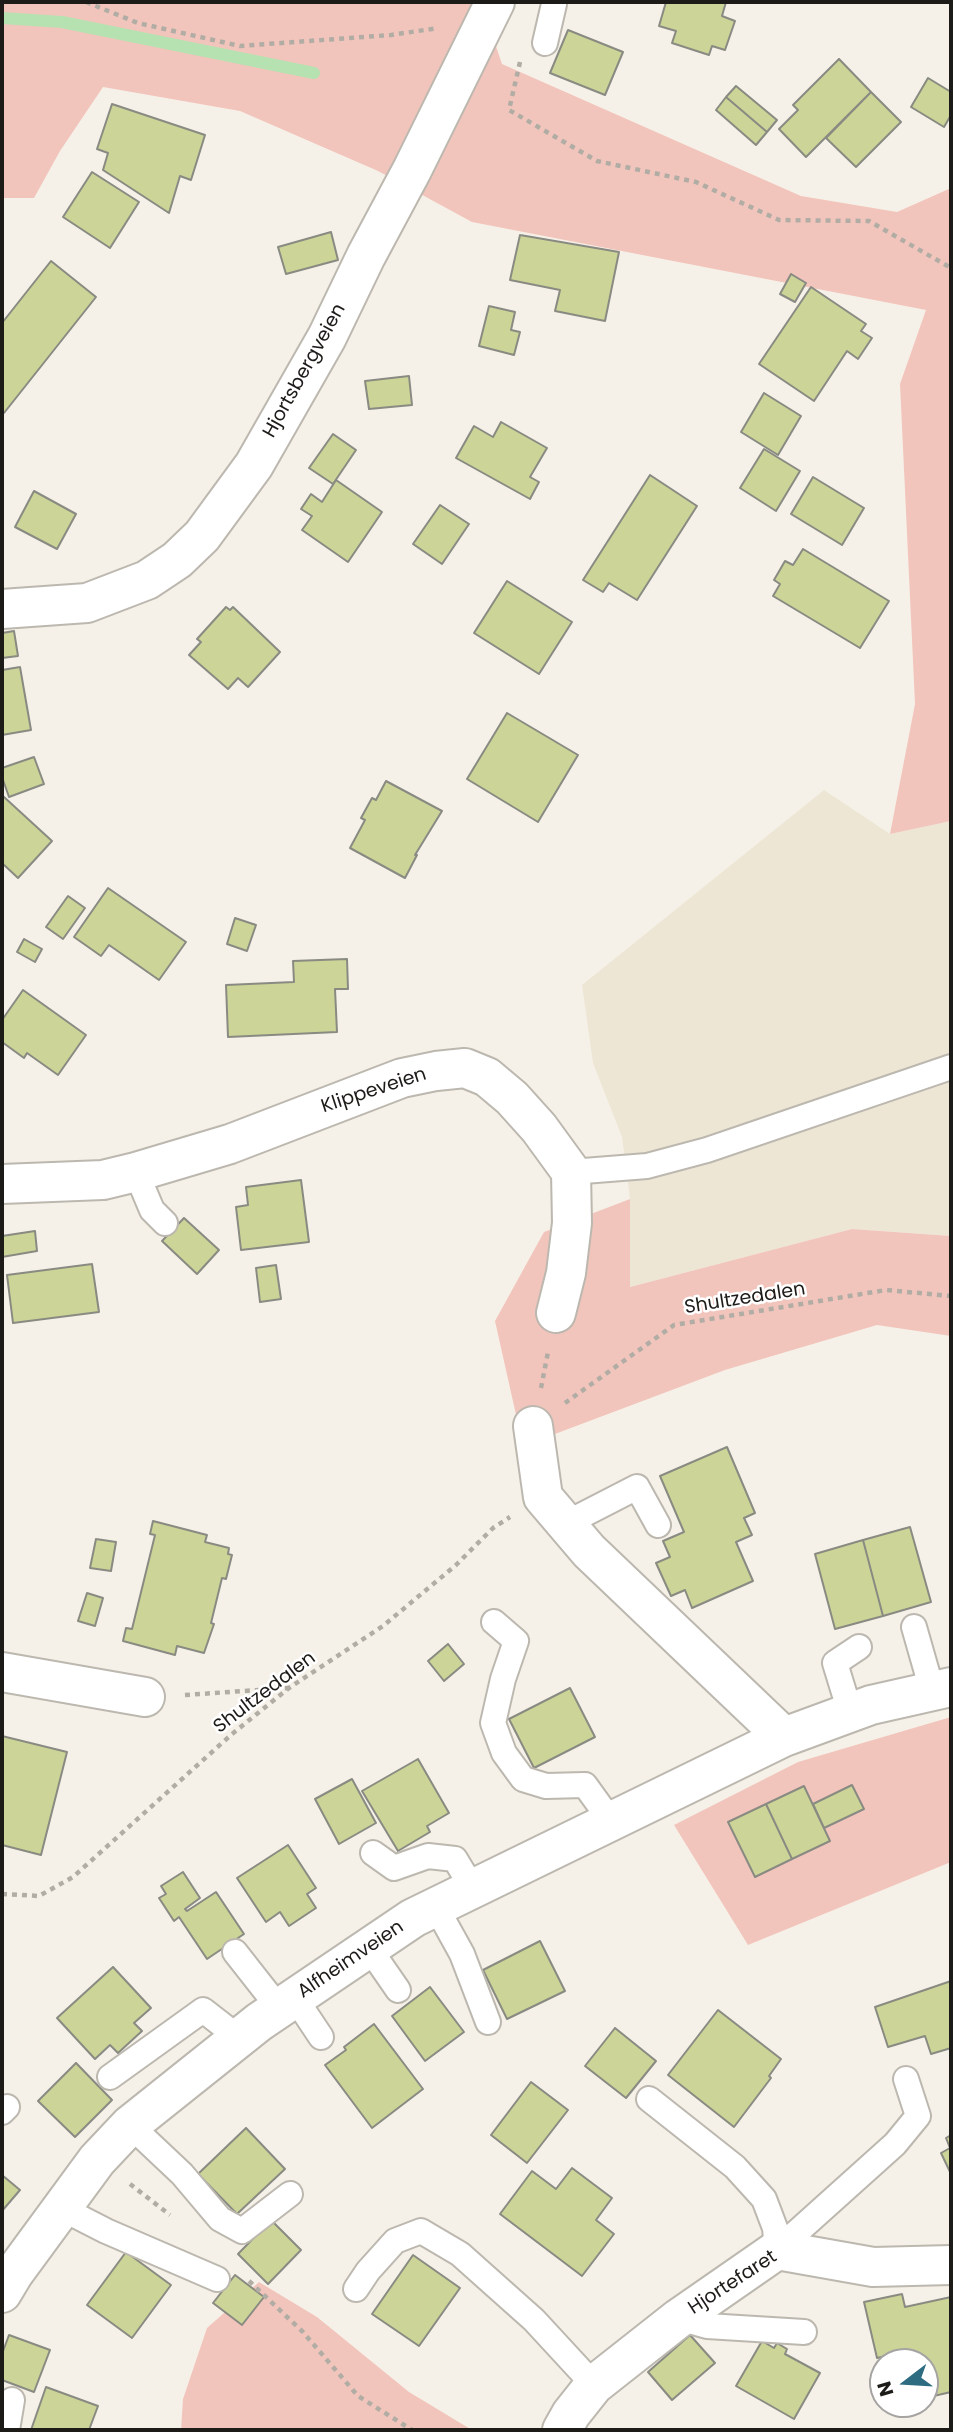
<!DOCTYPE html>
<html>
<head>
<meta charset="utf-8">
<style>
  body { margin:0 }
  #map { position:relative; width:953px; height:2432px; overflow:hidden; background:#f6f1e8; font-family:Poppins,sans-serif }
  canvas { display:block }
  .frame { position:absolute; inset:0; border:4px solid #1d1b18; pointer-events:none }
  .north { position:absolute; left:869px; top:2348px; width:70px; height:70px; box-sizing:border-box; background:#fff; border:2px solid #a5a4a3; border-radius:50%; rotate:253deg; font-size:19px; font-weight:700; line-height:28px; text-align:center; color:#1d1b18 }
  .north::after { content:''; display:block; margin:auto; width:24px; height:32px; background:#2d6c81; clip-path:polygon(50% 0,100% 100%,50% 72%,0 100%) }
</style>
</head>
<body>
<div id="map">
<canvas width="953" height="2432"></canvas>
<div class="frame"></div>
<div class="north">N</div>
</div>
<script>
const context = document.querySelector('canvas').getContext('2d');
context.lineJoin = 'round';
function fill(path, color) { context.fillStyle = color; context.fill(path, 'evenodd'); }
const shape = rows => new Path2D(rows.map(r => 'M' + r).join(''));
function trace(path, color, width, dash) { context.strokeStyle = color; context.lineWidth = width; context.lineCap = dash ? 'butt' : 'round'; context.setLineDash(dash || []); context.stroke(path); }
function drawText(font, color, halo, rows, align = 'center') {
  context.font = font + ' Poppins,sans-serif'; context.lineWidth = 5; context.setLineDash([]); context.textBaseline = 'middle'; context.strokeStyle = halo; context.fillStyle = color; for (const [text, x, y, turn = 0] of rows) {
    context.save(); context.translate(x, y); context.rotate((+turn || 0) * Math.PI / 180); context.textAlign = isNaN(turn) ? turn : align; if (halo) context.strokeText(text, 0, 0); context.fillText(text, 0, 0); context.restore();
  }
}
const built = shape([
  [824,790,890,834,951,821,951,1236,852,1229,630,1287,630,1199,622,1137,593,1063,582,985]
]);
const green = shape([
  [2,2,481,2,502,64,801,196,897,212,951,188,951,821,890,834,915,704,900,384,926,310,472,222,378,171,240,111,103,87,60,151,34,198,2,198],
  [630,1199,630,1287,852,1229,951,1236,951,1336,877,1325,725,1370,523,1446,495,1321,544,1232],
  [951,1717,951,1862,748,1945,674,1825,798,1762],
  [259,2282,317,2317,409,2392,472,2430,181,2430,183,2399,207,2328]
]);
const stream = shape([
  [2,18,62,22,314,73]
]);
const building = shape([
  [666,2,726,2,722,16,735,21,725,50,712,46,709,55,672,43,676,31,659,26,666,2],
  [568,30,623,52,605,95,550,73,568,30],
  [839,59,871,92,806,157,779,129,798,110,793,105,839,59],
  [928,78,951,92,951,115,944,127,911,107,928,78],
  [736,86,777,120,767,132,726,97,736,86],
  [871,92,901,122,856,167,826,138,871,92],
  [726,97,767,132,756,145,716,110,726,97],
  [112,104,205,135,191,180,180,176,169,213,103,170,108,153,97,149,112,104],
  [92,172,139,202,110,248,63,217,92,172],
  [331,232,338,260,286,274,278,247,331,232],
  [520,235,619,252,605,321,555,311,560,290,510,280,520,235],
  [51,261,96,297,4,413,2,412,2,323,51,261],
  [791,274,806,283,795,302,780,294,791,274],
  [811,287,866,324,861,331,872,338,858,359,847,351,814,401,759,364,811,287],
  [489,306,515,312,511,330,520,332,514,355,479,346,489,306],
  [409,376,412,405,369,409,365,381,409,376],
  [764,393,801,416,778,455,741,432,764,393],
  [501,422,547,448,530,477,539,482,530,499,456,458,474,426,493,437,501,422],
  [333,434,356,450,333,484,309,468,333,434],
  [764,449,800,471,776,511,740,488,764,449],
  [650,475,697,506,637,600,609,583,603,592,583,580,650,475],
  [813,477,864,508,842,545,791,514,813,477],
  [336,480,382,512,348,562,302,530,312,516,301,509,311,494,322,502,336,480],
  [34,491,76,514,57,549,15,527,34,491],
  [440,505,469,524,442,564,413,544,440,505],
  [803,549,889,601,860,648,773,596,780,584,774,580,785,561,793,565,803,549],
  [507,581,572,622,539,674,474,633,507,581],
  [226,607,230,610,233,607,280,652,248,687,238,678,228,689,189,655,201,642,197,639,226,607],
  [14,631,18,656,2,658,2,633,14,631],
  [20,667,31,730,2,735,2,670,20,667],
  [507,713,578,755,538,822,467,779,507,713],
  [34,757,44,784,9,797,2,777,2,768,34,757],
  [386,781,442,811,415,855,417,855,405,878,350,848,365,820,361,818,372,798,376,800,386,781],
  [4,797,52,841,18,878,2,863,2,799,4,797],
  [108,888,186,942,159,980,109,945,101,956,74,937,108,888],
  [68,896,85,908,63,939,46,927,68,896],
  [235,918,256,925,247,951,227,944,235,918],
  [24,939,42,949,35,962,17,952,24,939],
  [347,959,348,989,335,989,337,1032,228,1037,226,985,294,982,293,961,347,959],
  [23,990,86,1035,58,1075,27,1053,24,1058,2,1042,2,1020,23,990],
  [301,1180,309,1242,241,1250,236,1207,248,1205,246,1187,301,1180],
  [184,1218,219,1250,197,1274,162,1241,184,1218],
  [35,1231,37,1251,2,1257,2,1236,35,1231],
  [92,1264,99,1312,13,1323,7,1275,92,1264],
  [276,1265,281,1299,260,1302,256,1268,276,1265],
  [727,1447,755,1513,744,1518,752,1535,736,1542,753,1581,692,1608,685,1590,671,1596,656,1563,670,1557,663,1541,684,1532,660,1476,727,1447],
  [153,1521,207,1535,205,1542,229,1548,228,1554,232,1555,226,1579,222,1578,211,1623,214,1624,204,1653,177,1646,175,1655,123,1641,126,1628,132,1629,155,1535,150,1534,153,1521],
  [910,1527,931,1602,883,1616,863,1540,910,1527],
  [96,1539,116,1542,111,1571,90,1568,96,1539],
  [863,1540,883,1616,835,1629,815,1554,863,1540],
  [87,1593,103,1598,95,1626,78,1621,87,1593],
  [448,1644,464,1664,444,1681,428,1661,448,1644],
  [570,1688,595,1737,534,1768,509,1719,570,1688],
  [2,1736,67,1752,41,1855,2,1845,2,1736],
  [418,1759,449,1813,427,1826,430,1832,398,1851,362,1791,418,1759],
  [352,1779,376,1823,339,1844,315,1799,352,1779],
  [852,1785,864,1809,824,1828,813,1804,852,1785],
  [804,1786,830,1841,792,1859,766,1804,804,1786],
  [766,1804,792,1859,755,1877,728,1822,766,1804],
  [288,1845,316,1888,307,1894,316,1908,289,1926,280,1912,266,1922,237,1878,288,1845],
  [183,1872,200,1898,185,1909,187,1911,216,1892,244,1934,207,1959,179,1917,174,1921,159,1898,166,1894,161,1886,183,1872],
  [540,1941,565,1991,507,2019,483,1970,540,1941],
  [113,1967,151,2008,134,2023,142,2031,118,2053,110,2045,95,2059,57,2018,113,1967],
  [951,1981,951,2048,931,2054,925,2036,888,2047,875,2007,951,1981],
  [430,1987,464,2032,425,2061,392,2016,430,1987],
  [718,2010,781,2059,769,2076,771,2078,734,2127,668,2075,718,2010],
  [374,2024,423,2089,372,2128,325,2065,346,2050,344,2047,374,2024],
  [615,2028,656,2061,626,2098,585,2066,615,2028],
  [76,2063,112,2100,75,2137,38,2101,76,2063],
  [531,2082,568,2110,527,2163,491,2135,531,2082],
  [246,2128,285,2169,237,2214,198,2174,246,2128],
  [951,2135,951,2174,941,2153,950,2148,946,2138,951,2135],
  [572,2168,612,2198,596,2220,614,2234,582,2276,500,2214,532,2171,556,2189,572,2168],
  [2,2175,20,2190,2,2211,2,2175],
  [271,2220,301,2250,268,2284,238,2254,271,2220],
  [126,2252,171,2285,132,2338,87,2305,126,2252],
  [413,2255,460,2288,419,2346,372,2314,413,2255],
  [235,2275,264,2297,242,2325,213,2303,235,2275],
  [902,2294,905,2307,951,2297,951,2392,925,2398,925,2362,907,2362,904,2352,877,2358,864,2302,902,2294],
  [9,2335,50,2350,34,2392,2,2380,2,2354,9,2335],
  [690,2335,715,2363,672,2400,648,2372,690,2335],
  [762,2341,774,2348,777,2343,787,2349,785,2354,820,2373,794,2419,736,2386,762,2341],
  [46,2387,98,2406,89,2430,31,2430,46,2387]
]);
const path = shape([
  [86,2,138,23,240,46,391,35,438,28],
  [520,62,509,110,597,161,696,182,779,220,869,221,951,268],
  [541,1388,548,1352],
  [565,1403,674,1325,886,1290,951,1296],
  [185,1695,288,1688],
  [2,1894,39,1896,73,1877,232,1734,289,1688,383,1626,456,1565,493,1528,510,1517],
  [130,2184,170,2215],
  [249,2281,302,2331,358,2396,412,2430]
]);
const lane = shape([
  [545,43,554,4],
  [136,1172,152,1210,165,1223],
  [571,1172,647,1166,707,1150,951,1067],
  [565,1524,637,1487,658,1525],
  [494,1622,516,1641,503,1679,493,1723,504,1753,523,1779,546,1786,585,1785,611,1821],
  [914,1627,932,1690],
  [850,1712,835,1663,859,1647],
  [373,1853,394,1868,428,1856,455,1859,473,1889],
  [436,1907,462,1954,488,2022],
  [369,1948,398,1990],
  [235,1952,279,2008],
  [295,1998,321,2037],
  [110,2077,203,2010,239,2038],
  [649,2099,735,2167,764,2199,775,2228,777,2250,895,2144,918,2116,906,2079],
  [2,2112,7,2107],
  [130,2125,182,2174,220,2219,242,2231,290,2194],
  [61,2208,106,2231,217,2279],
  [356,2289,368,2271,395,2241,421,2231,460,2254,534,2320,594,2385],
  [679,2318,707,2326,804,2332],
  [7,2430,12,2400]
]);
const street = shape([
  [2,609,87,603,147,580,177,560,202,536,254,465,327,337,366,256,412,170,495,2],
  [2,1184,103,1180,136,1172,230,1144,402,1078,436,1071,465,1068,487,1077,512,1098,539,1128,571,1172,572,1223,566,1273,556,1313],
  [533,1426,543,1497,589,1551,784,1737],
  [2,1672,145,1697],
  [2,2293,14,2273,97,2160,130,2125,259,2022,413,1918,784,1737,871,1705,951,1687],
  [562,2430,571,2414,594,2385,679,2318,777,2250,873,2267,951,2265]
]);
const streetNames = [
  ["Hjortsbergveien",305,371,-61],
  ["Klippeveien",374,1091,-18],
  ["Shultzedalen",745,1299,-9],
  ["Shultzedalen",265,1693,-37],
  ["Alfheimveien",351,1960,-34],
  ["Hjortefaret",733,2283,-33]
];
fill(built, '#ede6d5');
fill(green, '#f2c5bc');
trace(stream, '#b6e1b0', 12);
fill(building, '#ccd497');
trace(building, '#898b82', 2);
trace(lane, '#bcb8af', 28);
trace(street, '#bcb8af', 42);
trace(path, '#b1ada5', 4.5, [5, 5]);
trace(lane, '#fff', 24);
trace(street, '#fff', 38);
drawText('19px', '#1d1b18', '#fff', streetNames);
</script>
</body>
</html>
